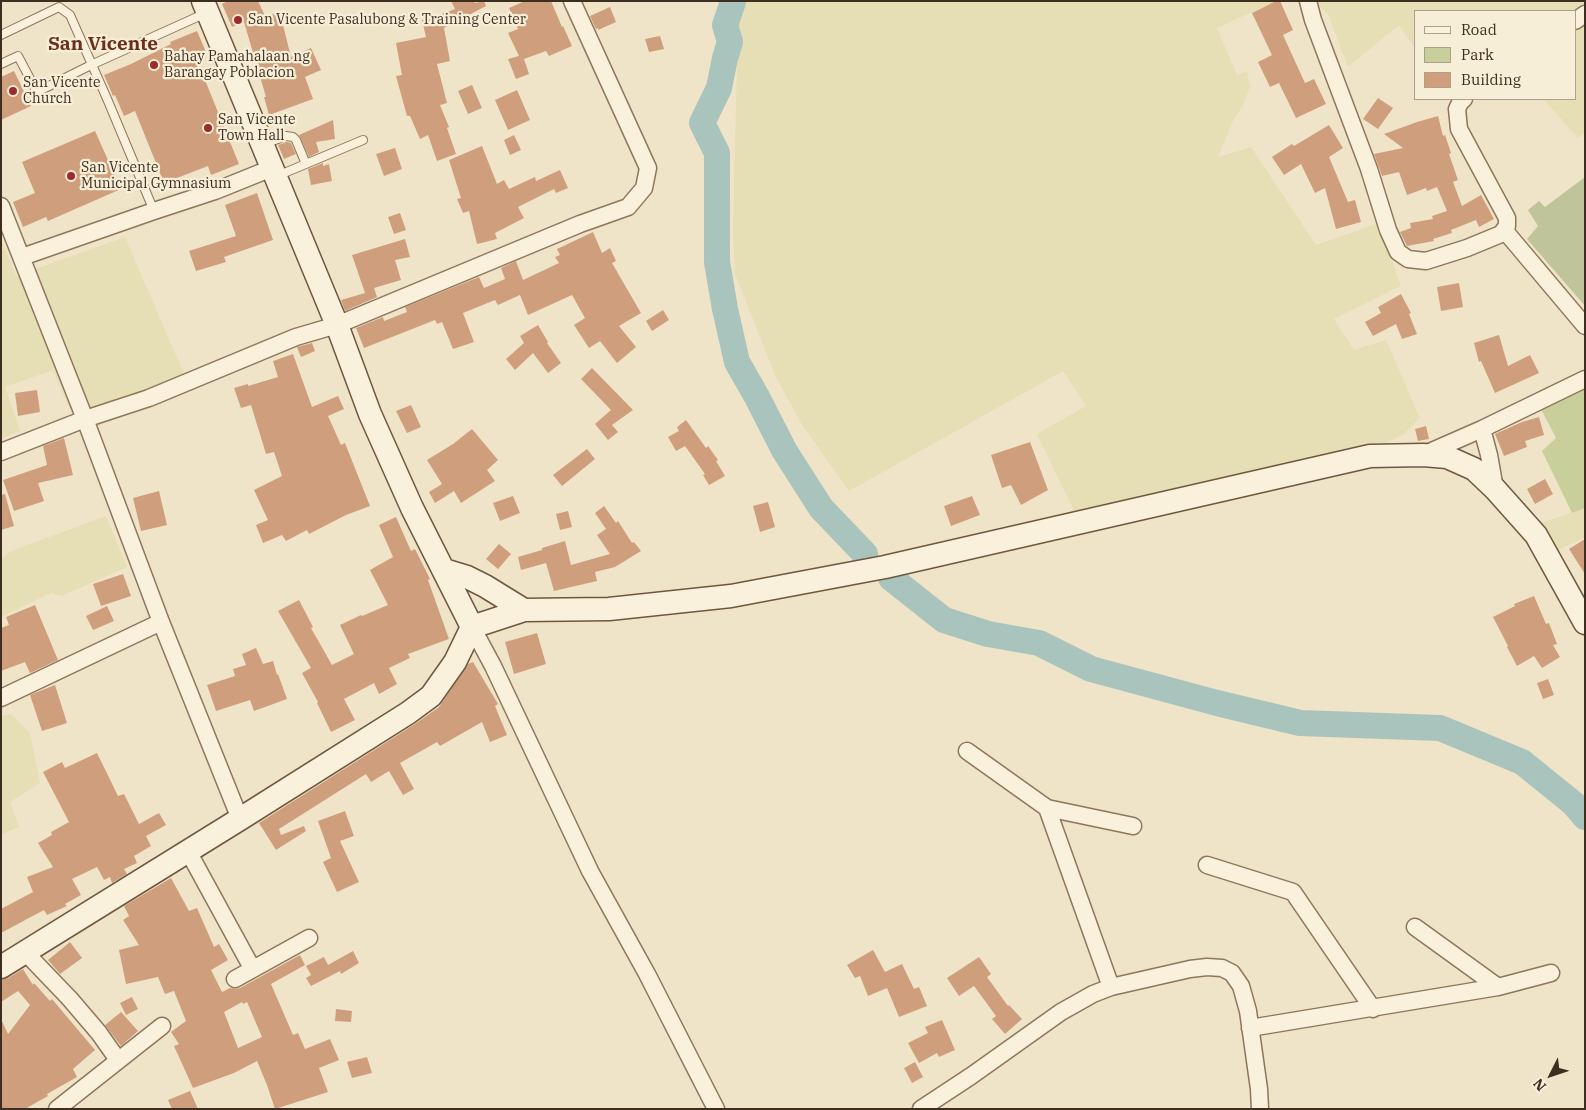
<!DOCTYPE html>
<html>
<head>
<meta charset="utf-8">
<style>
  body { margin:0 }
  #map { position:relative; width:1586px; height:1110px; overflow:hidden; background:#f0e4c8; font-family:"IBM Plex Serif",serif }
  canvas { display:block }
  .frame { position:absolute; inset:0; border:2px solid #3d2e20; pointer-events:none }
  .legend { position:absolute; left:1414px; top:10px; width:162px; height:90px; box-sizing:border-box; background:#f7eed8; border:1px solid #ada18e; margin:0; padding:6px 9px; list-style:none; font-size:15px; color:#3d2e20 }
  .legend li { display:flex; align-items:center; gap:10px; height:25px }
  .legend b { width:25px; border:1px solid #ada18e }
  .north { position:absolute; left:1526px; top:1050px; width:50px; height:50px; -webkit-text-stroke:4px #f7eed8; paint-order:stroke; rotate:229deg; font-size:14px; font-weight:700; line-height:20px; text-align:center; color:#3d2e20 }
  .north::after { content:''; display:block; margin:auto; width:18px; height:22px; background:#3d2e20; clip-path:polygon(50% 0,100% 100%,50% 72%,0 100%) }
</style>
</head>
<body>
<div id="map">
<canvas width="1586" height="1110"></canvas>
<div class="frame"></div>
<ul class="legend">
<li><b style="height:6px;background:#faf1dc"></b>Road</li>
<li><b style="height:14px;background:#c9cf9b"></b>Park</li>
<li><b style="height:14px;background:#cf9f7d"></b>Building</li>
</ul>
<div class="north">N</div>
</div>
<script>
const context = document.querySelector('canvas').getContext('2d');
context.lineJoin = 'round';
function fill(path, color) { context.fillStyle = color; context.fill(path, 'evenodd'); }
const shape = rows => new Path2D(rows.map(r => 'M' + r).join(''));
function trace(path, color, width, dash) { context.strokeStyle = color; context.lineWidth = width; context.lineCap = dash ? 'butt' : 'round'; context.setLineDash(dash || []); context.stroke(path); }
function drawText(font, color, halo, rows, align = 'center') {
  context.font = font + ' "IBM Plex Serif",serif'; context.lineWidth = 4.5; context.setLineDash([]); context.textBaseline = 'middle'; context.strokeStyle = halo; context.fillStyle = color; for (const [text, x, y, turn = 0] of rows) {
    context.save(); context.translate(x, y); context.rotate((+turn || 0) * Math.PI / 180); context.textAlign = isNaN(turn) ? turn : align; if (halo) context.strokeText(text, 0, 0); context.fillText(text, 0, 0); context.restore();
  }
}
const farmland = shape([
  [738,1,1276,1,1217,28,1237,75,1247,71,1250,87,1243,105,1233,121,1218,157,1251,147,1316,245,1379,223,1401,286,1334,319,1354,350,1386,340,1420,418,1404,434,1379,447,1221,478,1075,513,1037,434,1086,406,1063,371,849,491,801,423,775,375,735,274,733,230,737,63,737,9],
  [1314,1,1585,1,1585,133,1578,138,1543,99,1575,99,1575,11,1415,11,1415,48,1399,25,1348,67,1328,14],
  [125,237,191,390,80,433,53,370,5,387,20,431,1,439,1,239,16,276],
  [1585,508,1585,537,1557,551,1541,523],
  [106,516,127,567,62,596,51,593,1,617,1,559,11,551],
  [11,714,30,733,40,783,10,802,19,827,1,835,1,716]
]);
const green = shape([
  [1585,386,1585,508,1572,513,1542,451,1556,438,1541,409]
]);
const cemetery = shape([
  [1585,177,1585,306,1527,239,1538,226,1528,210,1539,201,1545,207]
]);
const river = shape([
  [733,2,725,25,730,42,725,58,719,88,702,123,717,153,717,262,725,309,737,362,757,397,784,450,821,508,865,554],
  [891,578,944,620,988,634,1039,643,1091,669,1217,703,1300,723,1440,728,1522,762,1574,804,1585,817]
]);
const building = shape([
  [228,1,258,1,265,16,280,13,291,57,311,48,321,70,305,77,313,99,269,115,264,97,266,97,244,22,232,27,222,4],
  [451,1,474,1,475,3,484,1,486,6,444,28,450,61,437,64,447,103,440,105,449,127,447,128,456,154,437,161,428,135,420,139,410,116,407,116,396,76,402,75,396,43,426,37,422,20,437,18,436,16,455,9],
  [525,1,551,1,562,27,563,26,572,46,549,56,546,51,524,59,529,74,516,79,508,59,519,56,508,33,518,29,509,8],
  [1276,1,1280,1,1293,30,1283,35,1305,83,1314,79,1326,104,1296,118,1279,83,1270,87,1258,62,1272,55,1252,13],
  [610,7,616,22,598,30,598,28,596,29,590,16],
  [197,31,206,52,194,57,203,81,205,80,239,164,211,175,208,166,164,183,135,111,124,116,115,95,113,96,104,75,131,64,171,44,170,42],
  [660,36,664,49,649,52,645,39],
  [14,71,31,106,1,120,1,77],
  [472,85,482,108,468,114,458,91],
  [517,90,530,120,508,130,495,100],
  [1378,98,1393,108,1378,129,1363,119],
  [1438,116,1443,136,1445,135,1451,153,1449,154,1458,180,1453,182,1462,206,1481,195,1494,219,1479,227,1476,220,1451,230,1452,233,1433,239,1434,241,1407,246,1400,232,1411,228,1410,223,1433,219,1432,216,1447,211,1437,187,1427,191,1426,188,1407,195,1399,172,1382,176,1374,154,1403,148,1384,134,1417,122],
  [333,120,335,139,316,142,319,152,309,157,299,135],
  [1329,125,1343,148,1329,157,1348,202,1355,200,1361,222,1336,229,1325,188,1315,193,1301,164,1284,175,1272,157,1292,144,1294,146],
  [95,131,121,189,48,221,46,217,23,227,13,202,35,193,22,162],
  [514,135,521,150,510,155,504,140],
  [287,142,291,143,296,154,284,159,278,145],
  [482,146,497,184,504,180,509,189,535,177,536,181,560,170,568,188,556,193,554,189,518,207,524,218,495,233,497,239,477,244,469,211,463,213,457,199,461,198,449,160],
  [395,148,402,169,384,176,376,154],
  [323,163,323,166,329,164,332,181,311,185,308,169],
  [257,193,273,240,224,257,226,262,196,271,189,251,236,236,225,205],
  [400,213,406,230,394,234,388,217],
  [593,232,602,253,610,248,616,261,612,263,641,313,619,326,636,347,617,363,600,341,589,348,574,325,585,318,572,295,528,315,520,295,498,305,495,300,463,313,474,342,453,349,442,322,437,324,435,320,364,348,356,328,383,317,384,321,407,312,405,307,479,277,484,288,505,279,501,268,516,261,523,280,559,263,555,257,560,255,557,249],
  [405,239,410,257,395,260,401,280,374,288,377,297,345,311,341,300,365,293,352,255],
  [1459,283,1463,307,1441,311,1437,287],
  [1401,294,1411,313,1409,314,1417,334,1402,339,1396,324,1373,336,1365,322,1381,313,1378,307],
  [663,310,669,320,652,331,646,321],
  [538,325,548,342,547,343,561,363,548,373,533,353,515,370,506,359,524,343,520,336],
  [1499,335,1508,366,1530,355,1539,373,1495,393,1481,361,1479,362,1474,343],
  [312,343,315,351,301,357,297,347],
  [293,354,312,407,338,396,344,409,328,416,341,445,345,443,370,506,346,515,309,534,307,530,286,541,282,535,263,543,256,525,268,520,254,490,282,476,274,452,266,454,251,405,241,408,234,388,248,384,248,386,278,377,273,361],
  [592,368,633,410,612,425,618,432,608,440,595,424,611,410,581,379],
  [37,390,40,412,18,416,15,393],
  [411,405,421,427,407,433,396,411],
  [1539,417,1544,435,1525,441,1527,447,1504,456,1495,434,1522,422],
  [686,420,706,448,708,446,718,460,716,461,725,476,709,485,703,475,705,474,685,446,676,451,668,437,679,431,677,427],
  [1426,426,1429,439,1418,441,1415,429],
  [472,429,498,460,487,470,495,481,461,503,454,491,435,503,429,492,442,484,427,460,453,444],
  [64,438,73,475,38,483,44,501,14,511,3,480,47,465,43,446],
  [1030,442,1048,490,1021,505,1011,485,1002,488,991,455],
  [587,449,595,459,562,486,553,475],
  [1545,479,1553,494,1535,504,1527,489],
  [159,491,167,525,141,531,133,498],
  [5,494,14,526,1,530,1,495],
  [513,496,520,513,500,521,493,503],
  [972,496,980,515,951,526,944,506],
  [768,502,775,527,760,532,753,506],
  [604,506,616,523,618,521,632,543,634,542,641,551,615,567,595,572,597,581,554,591,546,563,521,570,518,557,542,550,542,548,565,541,571,565,610,554,597,535,606,529,595,513],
  [568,511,572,527,560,530,556,514],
  [396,517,411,551,415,549,430,579,428,580,449,639,408,654,410,658,389,668,397,684,379,694,374,683,344,699,355,720,331,732,317,703,318,702,302,673,311,668,278,611,299,600,313,627,311,628,332,665,354,654,340,625,361,615,362,616,388,605,370,570,393,557,379,525],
  [1585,539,1585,574,1569,549],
  [499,544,511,554,498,569,486,559],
  [123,574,131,596,101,606,93,584],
  [1534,596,1546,624,1549,623,1557,644,1553,645,1560,657,1542,668,1534,656,1517,666,1507,647,1508,646,1493,617,1515,606,1514,604],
  [35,605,58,660,30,673,25,662,1,671,1,628,9,625,6,617],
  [107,606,114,621,93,630,86,616],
  [537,633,546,664,514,674,505,642],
  [256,648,263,664,273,661,277,675,278,674,287,699,254,711,250,700,216,711,207,685,235,676,233,669,246,665,242,654],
  [473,662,498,704,495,706,507,735,490,742,482,722,440,746,437,742,400,763,414,789,403,795,389,771,371,782,366,774,279,829,281,835,304,826,306,831,276,850,259,823,415,724,439,707,468,664],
  [1548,679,1554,695,1543,699,1537,683],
  [55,685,67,723,42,731,30,695],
  [97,753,118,796,124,794,139,824,159,813,166,825,146,836,151,846,134,856,137,863,124,869,127,874,112,883,110,877,104,880,97,867,72,879,81,895,65,904,67,906,47,915,44,910,1,933,1,909,33,892,27,877,53,867,38,843,52,835,51,832,69,822,43,772,62,762,65,768],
  [345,811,354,836,340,841,359,882,337,892,323,862,331,858,318,821],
  [171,878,189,911,197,908,214,947,219,944,228,960,211,970,222,992,230,988,235,989,240,988,300,955,305,965,271,984,293,1035,298,1033,305,1049,330,1039,339,1060,319,1068,328,1092,275,1109,267,1085,257,1061,234,1073,193,1088,174,1046,179,1044,171,1032,186,1021,174,991,165,994,158,977,126,984,119,950,139,945,123,920,129,916,124,906],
  [242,1002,243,1004,247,1002,262,1037,238,1048,224,1012],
  [70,942,82,958,60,974,48,960],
  [873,950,885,972,902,964,914,989,919,987,927,1006,899,1017,887,988,868,996,860,976,855,978,847,965],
  [353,951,359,963,341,974,340,971,311,986,306,978,311,975,306,966,324,957,328,965],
  [979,957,991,974,987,977,1008,1006,1009,1005,1022,1019,1005,1034,992,1019,996,1016,974,986,959,996,947,978],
  [23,969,33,985,34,983,50,1001,52,999,95,1050,73,1069,77,1077,47,1094,48,1096,25,1109,1,1109,1,1019,8,1034,30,1005,18,991,1,1002,1,980,8,978],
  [132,997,138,1009,126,1015,120,1003],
  [336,1009,352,1011,351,1022,335,1021],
  [121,1012,138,1031,121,1046,105,1025],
  [942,1020,955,1050,939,1057,937,1053,919,1063,908,1043,928,1033,925,1027],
  [367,1057,372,1073,352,1078,347,1062],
  [915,1062,923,1077,912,1083,904,1068],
  [190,1091,198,1109,172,1109,168,1100]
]);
const service = shape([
  [1,35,59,7,70,15,108,101,154,211],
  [1,64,18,56,37,92,91,65,206,13],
  [264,144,286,136,293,137,296,140,306,164],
  [277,176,363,140]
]);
const minor = shape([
  [1308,1,1313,20,1369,169,1388,230,1398,252,1408,259,1426,261,1467,248,1501,234,1507,226,1507,218,1459,129,1457,109,1461,101,1464,99],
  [1575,21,1585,14],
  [1,206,85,419,161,622,240,819],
  [1505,231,1585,326],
  [22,257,154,211,215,191,272,168],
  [1482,429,1489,455,1495,489],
  [1,452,85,419,149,398,296,337,337,325,580,224,628,207,644,188,648,168,572,1],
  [1425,454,1482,429,1585,379],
  [472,627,493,666,590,871,647,974,716,1109],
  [1,698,161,622],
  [967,751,1047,808,1133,826],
  [1047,808,1111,987],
  [188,851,252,968],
  [1207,865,1293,892,1373,1009],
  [1415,927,1498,987],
  [25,952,70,999,99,1033,118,1060],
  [235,979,309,938],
  [1250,1028,1498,987,1551,973],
  [57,1109,162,1026],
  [921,1109,971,1076,1061,1012,1093,994,1111,987,1190,969,1207,967,1222,968,1232,973,1241,986,1248,1011,1259,1089,1260,1109]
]);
const secondary = shape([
  [203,1,337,325,370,414,412,508,472,627],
  [444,570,467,577,485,586,524,610],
  [1,967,240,819,408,713,431,696,455,662,472,627,524,610,609,609,731,596,885,567,1370,456,1423,455,1447,457,1474,469,1495,489,1536,535,1585,623]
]);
const markers = [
  [238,20,5,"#9e2a2b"],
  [154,65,5,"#9e2a2b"],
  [13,91,5,"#9e2a2b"],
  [208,128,5,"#9e2a2b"],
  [71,176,5,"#9e2a2b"]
];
const poiNames = [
  ["San Vicente Pasalubong & Training Center",248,20],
  ["Bahay Pamahalaan ng",164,57],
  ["Barangay Poblacion",164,73],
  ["San Vicente",23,83],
  ["Church",23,99],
  ["San Vicente",218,120],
  ["Town Hall",218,136],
  ["San Vicente",81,168],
  ["Municipal Gymnasium",81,184]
];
const districtNames = [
  ["San Vicente",103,45]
];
fill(farmland, '#e6deb5');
fill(green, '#c9cf9b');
fill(cemetery, '#bfc49a');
trace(river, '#a9c4bc', 26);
fill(building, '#cf9f7d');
trace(service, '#8d765c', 10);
trace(minor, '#8d765c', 19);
trace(secondary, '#6f573f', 25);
trace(service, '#faf1dc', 8);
trace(minor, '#faf1dc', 16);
trace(secondary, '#faf1dc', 22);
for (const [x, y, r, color] of markers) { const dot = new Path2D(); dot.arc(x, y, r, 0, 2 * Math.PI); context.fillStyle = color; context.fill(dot); trace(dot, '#f7eed8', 2); }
drawText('14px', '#3d2e20', '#f7eed8', poiNames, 'left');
drawText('bold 19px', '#6b2e1e', '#f7eed8', districtNames);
</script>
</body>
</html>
